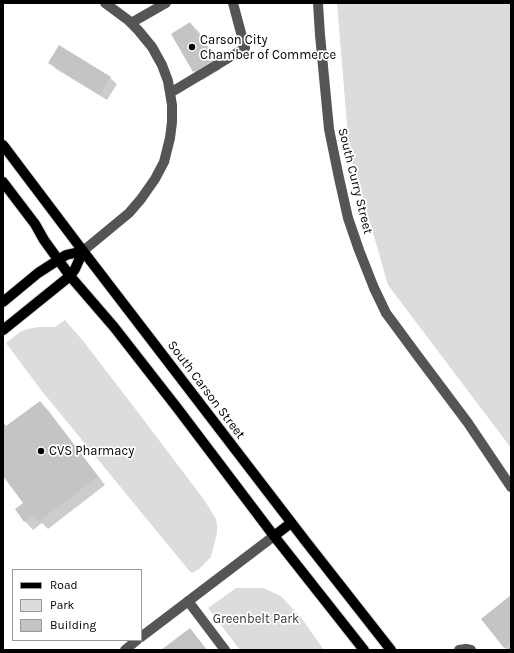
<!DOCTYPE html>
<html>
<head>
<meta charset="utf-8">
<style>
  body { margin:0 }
  #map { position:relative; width:514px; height:653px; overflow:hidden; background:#fff; font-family:Karla,sans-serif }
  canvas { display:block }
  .frame { position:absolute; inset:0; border:4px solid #000; pointer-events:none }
  .legend { position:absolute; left:12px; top:569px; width:130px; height:72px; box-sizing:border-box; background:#fff; border:1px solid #999; margin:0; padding:5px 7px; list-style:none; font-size:12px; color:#000 }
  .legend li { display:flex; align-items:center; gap:8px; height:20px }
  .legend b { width:20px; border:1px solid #999 }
</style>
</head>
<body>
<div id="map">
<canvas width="514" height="653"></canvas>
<div class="frame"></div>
<ul class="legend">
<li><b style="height:5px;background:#000"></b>Road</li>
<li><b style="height:11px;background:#dcdcdc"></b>Park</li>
<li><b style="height:11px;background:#c4c4c4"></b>Building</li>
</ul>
</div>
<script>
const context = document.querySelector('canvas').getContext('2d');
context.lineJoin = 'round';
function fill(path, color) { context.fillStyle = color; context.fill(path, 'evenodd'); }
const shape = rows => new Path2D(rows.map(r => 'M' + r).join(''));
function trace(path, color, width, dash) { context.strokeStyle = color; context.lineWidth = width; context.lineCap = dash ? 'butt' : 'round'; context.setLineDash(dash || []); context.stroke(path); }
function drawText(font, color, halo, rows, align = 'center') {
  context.font = font + ' Karla,sans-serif'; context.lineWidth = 3.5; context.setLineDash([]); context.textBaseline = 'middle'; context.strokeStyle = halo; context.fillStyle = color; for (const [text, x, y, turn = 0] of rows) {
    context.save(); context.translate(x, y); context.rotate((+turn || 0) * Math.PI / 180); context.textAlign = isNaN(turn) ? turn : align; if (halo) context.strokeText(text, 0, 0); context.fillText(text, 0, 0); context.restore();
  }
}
const green = shape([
  [337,3,511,3,511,448,388,285,349,149],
  [65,320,84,342,140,415,205,501,216,519,217,526,217,533,211,557,199,569,194,572,191,573,41,390,6,343,20,332,27,329,39,327,55,327],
  [236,588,264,588,282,597,302,619,324,650,240,650,208,608]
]);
const shadow = shape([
  [190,23,199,32,221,69,203,80,194,71,172,34],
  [50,63,110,78,117,84,107,100,56,69],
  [40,402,48,410,105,485,48,529,42,523,33,530,25,521,25,503,3,474,3,423,7,427],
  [511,597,511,650,507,650,504,647]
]);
const building = shape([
  [190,22,213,60,193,72,171,34],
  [59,45,111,77,100,95,48,63],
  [40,401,98,477,39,521,33,515,24,522,15,509,23,503,3,476,3,422,6,426],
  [511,595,511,642,504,648,481,619],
  [190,628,207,650,161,650]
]);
const minor = shape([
  [318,3,320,35,329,129,339,178,348,218,359,250,374,288,386,313,417,355,468,423,511,487],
  [131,23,166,3],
  [170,93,245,48,233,3],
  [83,251,129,213,141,199,155,179,164,162,170,138,172,122,172,105,168,81,162,65,152,47,138,30,128,20,105,3],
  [188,601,225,650],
  [141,637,274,536],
  [125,650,137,640],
  [459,650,466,649,471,650]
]);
const major = shape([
  [3,145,83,251,307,543,391,650],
  [3,182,35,224,44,240,70,276,114,327,178,409,274,536,364,650],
  [3,302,38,273,66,255,83,251],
  [3,330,70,276,75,269,83,251],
  [274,536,291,523]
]);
const markers = [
  [192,47,4,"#000"],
  [41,451,4,"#000"]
];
const poiNames = [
  ["Carson City",200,40],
  ["Chamber of Commerce",200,55],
  ["CVS Pharmacy",49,451]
];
const streetNames = [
  ["South Curry Street",355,181,76],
  ["South Carson Street",206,390,53]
];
const parkNames = [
  ["Greenbelt Park",256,619]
];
fill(green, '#dcdcdc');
fill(shadow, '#0003');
fill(building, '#c4c4c4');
trace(major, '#dbdbdb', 12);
trace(minor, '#555', 10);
trace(major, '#000', 10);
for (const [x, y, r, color] of markers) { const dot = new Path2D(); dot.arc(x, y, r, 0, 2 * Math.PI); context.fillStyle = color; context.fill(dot); trace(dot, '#fff', 1.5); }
drawText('13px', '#000', '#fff', poiNames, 'left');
drawText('13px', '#000', '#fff', streetNames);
drawText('13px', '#333', '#fff', parkNames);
</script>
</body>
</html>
